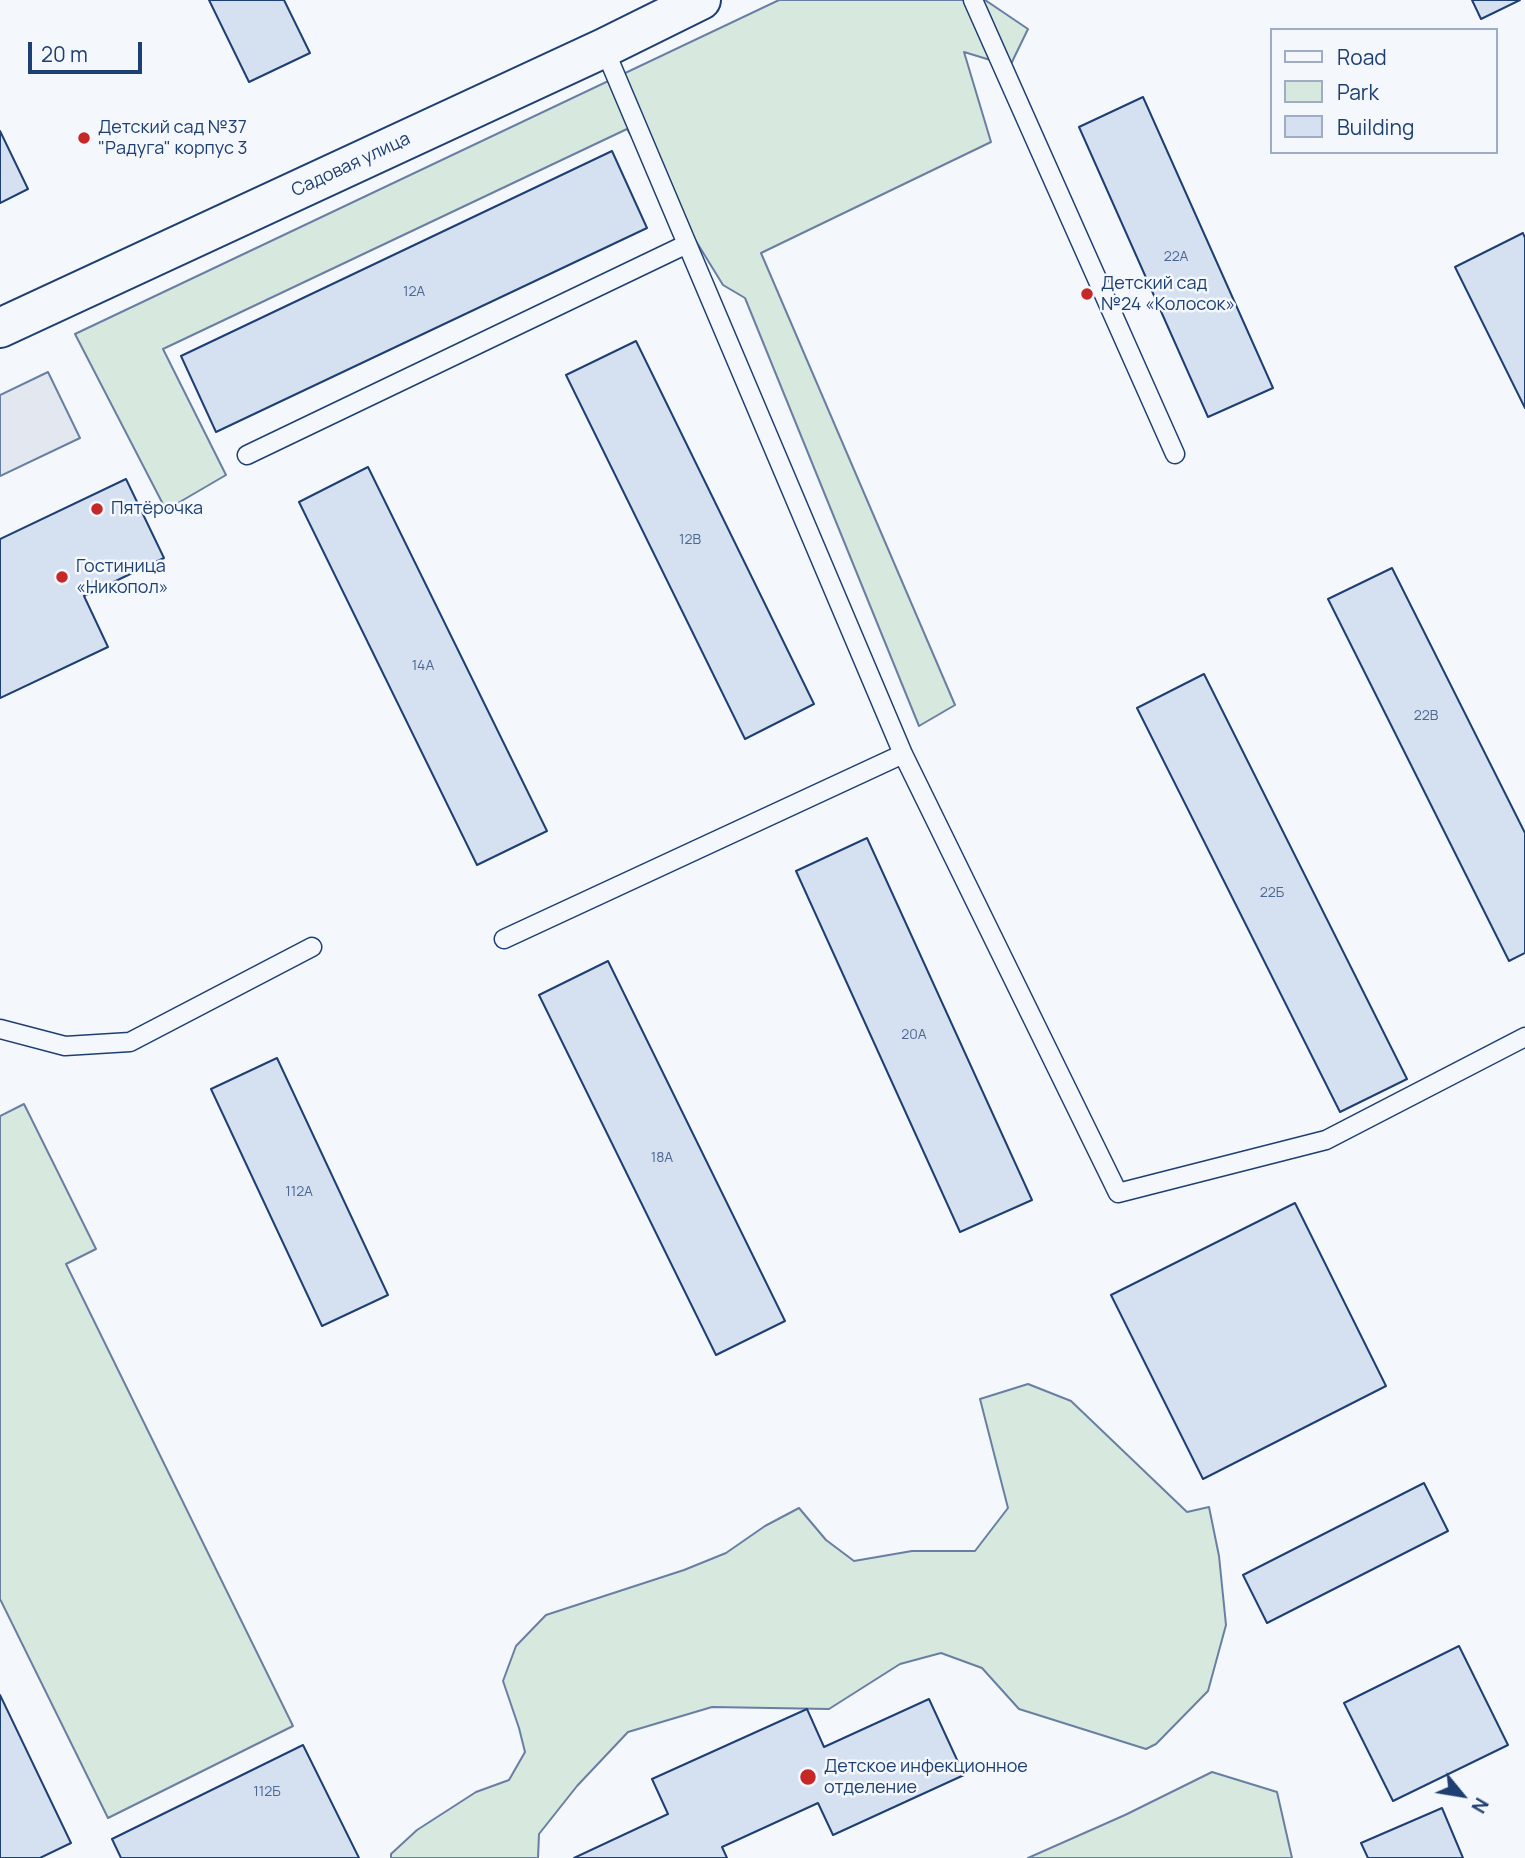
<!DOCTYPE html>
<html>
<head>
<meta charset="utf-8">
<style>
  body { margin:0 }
  #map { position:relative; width:1525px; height:1858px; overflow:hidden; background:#f4f7fb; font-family:Manrope,sans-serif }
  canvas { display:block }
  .legend { position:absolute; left:1270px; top:28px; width:228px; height:126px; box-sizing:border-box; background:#f4f7fb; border:2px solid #9eadc5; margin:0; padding:9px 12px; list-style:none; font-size:21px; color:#1d3f73 }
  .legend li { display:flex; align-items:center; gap:14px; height:35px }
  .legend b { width:35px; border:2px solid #9eadc5 }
  .north { position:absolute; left:1427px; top:1760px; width:70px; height:70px; -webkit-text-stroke:5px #f4f7fb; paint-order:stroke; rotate:120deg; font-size:19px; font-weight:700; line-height:28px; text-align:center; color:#1d3f73 }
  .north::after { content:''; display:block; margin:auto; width:24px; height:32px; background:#1d3f73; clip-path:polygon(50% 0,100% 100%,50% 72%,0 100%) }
  .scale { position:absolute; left:28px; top:42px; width:114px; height:32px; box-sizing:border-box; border:4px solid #1d3f73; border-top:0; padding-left:9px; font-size:21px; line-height:24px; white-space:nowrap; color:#1d3f73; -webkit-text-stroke:5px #f4f7fb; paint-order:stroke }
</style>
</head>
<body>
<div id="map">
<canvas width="1525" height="1858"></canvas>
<ul class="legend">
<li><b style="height:9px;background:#f4f7fb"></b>Road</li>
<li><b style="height:19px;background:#d7e8df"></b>Park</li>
<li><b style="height:19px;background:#d5e0f0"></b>Building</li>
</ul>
<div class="north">N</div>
<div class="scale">20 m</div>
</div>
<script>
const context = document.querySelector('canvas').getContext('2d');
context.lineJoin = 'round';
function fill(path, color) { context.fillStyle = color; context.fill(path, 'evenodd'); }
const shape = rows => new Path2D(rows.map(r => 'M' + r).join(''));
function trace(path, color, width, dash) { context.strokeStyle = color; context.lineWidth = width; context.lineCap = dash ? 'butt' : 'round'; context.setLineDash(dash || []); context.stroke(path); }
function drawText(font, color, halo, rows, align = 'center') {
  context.font = font + ' Manrope,sans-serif'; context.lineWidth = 5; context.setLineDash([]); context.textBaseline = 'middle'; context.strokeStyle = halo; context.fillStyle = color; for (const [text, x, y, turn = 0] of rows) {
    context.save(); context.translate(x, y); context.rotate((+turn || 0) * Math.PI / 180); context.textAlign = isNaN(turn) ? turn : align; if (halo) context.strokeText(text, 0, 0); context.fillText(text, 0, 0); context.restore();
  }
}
const green = shape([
  [779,0,985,0,1028,29,1010,66,964,52,991,142,761,253,955,705,919,726,745,298,723,285,627,129,163,349,226,475,166,510,75,334,779,0],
  [24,1104,96,1249,66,1264,293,1726,108,1818,0,1599,0,1116,24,1104],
  [1028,1384,1071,1401,1187,1512,1209,1507,1219,1556,1226,1625,1208,1691,1156,1744,1146,1749,1019,1709,982,1668,941,1653,900,1664,829,1709,712,1707,628,1732,577,1786,539,1834,538,1858,391,1858,391,1854,417,1830,476,1792,509,1780,525,1752,519,1728,503,1681,516,1646,546,1615,684,1570,726,1553,765,1526,799,1508,826,1540,854,1561,912,1551,975,1551,1008,1508,980,1399,1028,1384],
  [1212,1772,1277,1792,1292,1858,1028,1858,1125,1815,1212,1772]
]);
const parking = shape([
  [48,372,80,438,0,476,0,395,48,372]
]);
const building = shape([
  [209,0,284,0,310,53,249,82,209,0],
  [1472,0,1520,0,1481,19,1472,0],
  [1143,97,1273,388,1208,417,1079,127,1143,97],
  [0,131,28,189,0,203,0,131],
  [612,151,647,228,216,432,181,356,612,151],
  [1523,233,1525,238,1525,408,1455,267,1523,233],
  [636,341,814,704,745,739,566,375,636,341],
  [368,467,547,831,477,865,299,502,368,467],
  [126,479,164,558,84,596,108,647,0,698,0,539,126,479],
  [1392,568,1525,833,1525,953,1509,961,1328,599,1392,568],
  [1204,674,1407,1079,1340,1112,1137,708,1204,674],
  [867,838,1032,1200,960,1232,796,871,867,838],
  [608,961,785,1321,716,1355,539,995,608,961],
  [277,1058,388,1295,322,1326,211,1089,277,1058],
  [1295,1203,1386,1386,1203,1479,1111,1295,1295,1203],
  [1424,1483,1448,1531,1267,1623,1243,1575,1424,1483],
  [1459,1646,1508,1745,1393,1801,1344,1703,1459,1646],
  [0,1695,71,1843,40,1858,0,1858,0,1695],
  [929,1699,964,1775,833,1835,818,1803,722,1847,727,1858,574,1858,668,1814,652,1779,807,1709,824,1747,929,1699],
  [303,1745,359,1858,121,1858,112,1839,303,1745],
  [1442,1808,1463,1858,1368,1858,1361,1843,1442,1808]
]);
const service = shape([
  [973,0,1175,454],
  [604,48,903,754,1118,1193,1326,1140,1525,1037],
  [247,455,687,244],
  [504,939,903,754],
  [0,1029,65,1046,130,1042,312,947]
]);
const tertiary = shape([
  [0,328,604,48,701,0]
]);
const markers = [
  [84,138,7,"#c62828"],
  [1087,294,7,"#c62828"],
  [97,509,7,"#c62828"],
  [62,577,7,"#c62828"],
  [808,1777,9,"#c62828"]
];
const numberNames = [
  ["22А",1176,257],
  ["12А",414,292],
  ["12В",690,540],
  ["14А",423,666],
  ["22В",1426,716],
  ["22Б",1272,893],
  ["20А",914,1035],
  ["18А",662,1158],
  ["112А",299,1192],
  ["112Б",267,1792]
];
const poiNames = [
  ["Детский сад №37",98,128],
  ["\"Радуга\" корпус 3",98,149],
  ["Детский сад",1101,284],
  ["№24 «Колосок»",1101,305],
  ["Пятёрочка",111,509],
  ["Гостиница",76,567],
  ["«Никопол»",76,588],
  ["Детское инфекционное",824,1767],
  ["отделение",824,1788]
];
const streetNames = [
  ["Садовая улица",351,165,-25]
];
fill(green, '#d7e8df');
trace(green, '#687fa3', 2);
fill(parking, '#e3e8f0');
trace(parking, '#687fa3', 2);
fill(building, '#d5e0f0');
trace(building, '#1d3f73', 2);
trace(service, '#1d3f73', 21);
trace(tertiary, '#1d3f73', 42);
trace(service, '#f4f7fb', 18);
trace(tertiary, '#f4f7fb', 38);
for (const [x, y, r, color] of markers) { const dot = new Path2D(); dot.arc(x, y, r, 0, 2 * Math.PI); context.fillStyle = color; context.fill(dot); trace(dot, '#f4f7fb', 2.5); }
drawText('14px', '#4b6792', null, numberNames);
drawText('18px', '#1d3f73', '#f4f7fb', poiNames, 'left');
drawText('18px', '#1d3f73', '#f4f7fb', streetNames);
</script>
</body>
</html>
